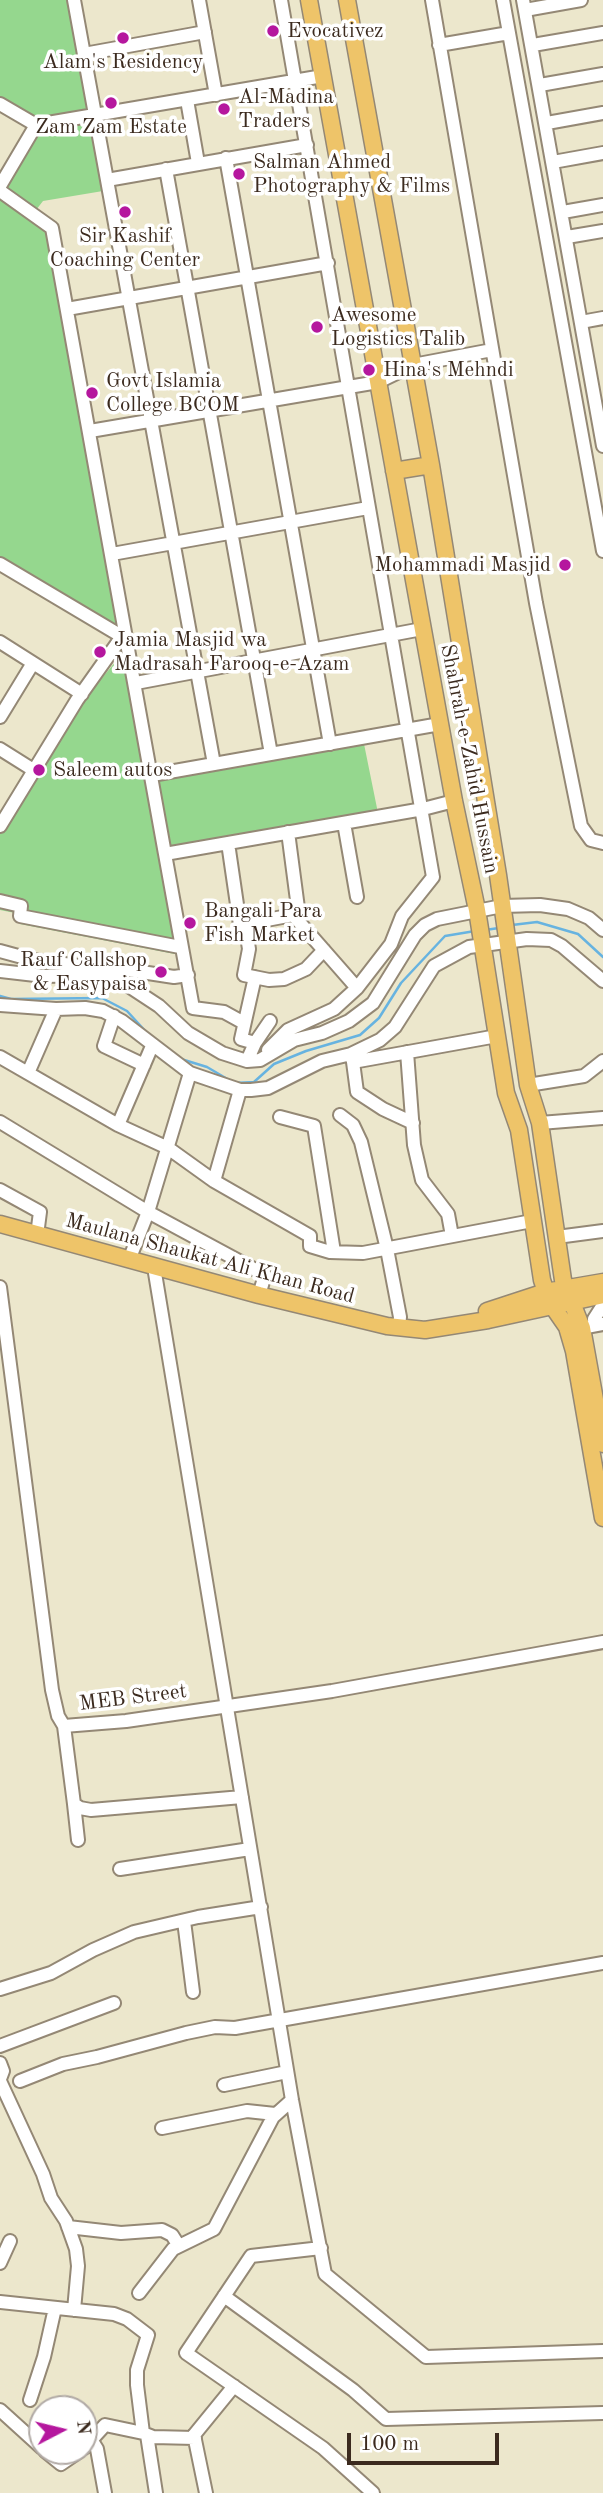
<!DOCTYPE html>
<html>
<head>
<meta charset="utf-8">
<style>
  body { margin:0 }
  #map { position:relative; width:603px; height:2493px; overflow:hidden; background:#ece7cc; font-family:"Old Standard TT",serif }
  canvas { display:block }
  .north { position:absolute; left:28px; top:2395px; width:70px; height:70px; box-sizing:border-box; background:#fff; border:2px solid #b1aaa5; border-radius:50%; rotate:83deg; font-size:19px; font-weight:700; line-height:28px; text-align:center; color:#3b2a1e }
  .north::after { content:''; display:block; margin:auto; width:24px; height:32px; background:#b5179e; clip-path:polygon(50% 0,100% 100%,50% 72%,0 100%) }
  .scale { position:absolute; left:347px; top:2433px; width:152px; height:32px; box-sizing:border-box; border:4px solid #3b2a1e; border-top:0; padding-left:9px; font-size:21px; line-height:24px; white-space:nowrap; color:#3b2a1e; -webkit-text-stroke:5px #fff; paint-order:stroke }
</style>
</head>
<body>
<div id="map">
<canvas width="603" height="2493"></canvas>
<div class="north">N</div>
<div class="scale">100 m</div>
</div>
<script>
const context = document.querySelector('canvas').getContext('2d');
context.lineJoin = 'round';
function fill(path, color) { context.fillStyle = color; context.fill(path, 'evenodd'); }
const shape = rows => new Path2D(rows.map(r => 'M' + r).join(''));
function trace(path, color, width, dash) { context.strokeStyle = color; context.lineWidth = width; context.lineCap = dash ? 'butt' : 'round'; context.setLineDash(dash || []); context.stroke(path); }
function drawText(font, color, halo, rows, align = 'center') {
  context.font = font + ' "Old Standard TT",serif'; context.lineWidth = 7; context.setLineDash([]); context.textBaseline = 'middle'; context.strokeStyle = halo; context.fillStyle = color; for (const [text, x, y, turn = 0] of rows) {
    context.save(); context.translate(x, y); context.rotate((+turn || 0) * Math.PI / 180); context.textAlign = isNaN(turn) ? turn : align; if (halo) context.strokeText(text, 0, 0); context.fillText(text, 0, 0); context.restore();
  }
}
const green = shape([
  [0,0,74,0,109,190,43,201,33,214,52,228,128,640,0,564,0,186,36,126,0,104],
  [126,649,180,955,20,924,20,914,0,910,0,834,82,702],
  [363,739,379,818,165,854,152,775]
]);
const stream = shape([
  [512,925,537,922,578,934,603,957],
  [485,930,499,928],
  [0,996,11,999,102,998,127,1011,148,1034],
  [181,1059,207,1067,229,1080],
  [235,1083,254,1082,274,1064,306,1051,360,1035,379,1018,401,983,445,936,475,931]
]);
const minor = shape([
  [74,0,214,764],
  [199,0,216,95],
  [432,0,536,603,581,826,591,840,603,843],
  [503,0,603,551],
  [523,0,603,446],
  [525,10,581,0],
  [439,45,509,33],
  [533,45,603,33],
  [84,54,205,32],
  [540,85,603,74],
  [187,100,198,163],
  [0,104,36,125,323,76],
  [547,123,603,113],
  [226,158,330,744],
  [553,162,603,153],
  [166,169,271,754],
  [107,180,307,145],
  [0,186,36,125],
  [0,191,52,228,165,854,423,809,454,801],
  [563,212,603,205],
  [567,237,603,231],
  [67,309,328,263],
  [581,322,603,318],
  [90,431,378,382,413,365,492,350],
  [112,554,368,508],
  [0,564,128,640],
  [0,642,82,694],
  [136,683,422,629],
  [0,717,33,663],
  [0,749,35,771],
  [152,775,440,724],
  [344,823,357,897],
  [0,826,77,700,121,638],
  [228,843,240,925,293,915,298,908,288,832],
  [165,854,193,1008,224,1012,244,1023],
  [0,901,21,906,20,916,180,947],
  [293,915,357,988],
  [245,924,249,949,244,975,269,980,284,979,306,969,324,950],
  [0,951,33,960,103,969,122,969,174,977,188,975],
  [0,971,44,976,94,975,121,981,159,1006,188,1033,222,1053,247,1061,260,1060,294,1040,322,1033,349,1021,373,1003,415,935,425,925,437,919,502,906,540,905,568,909,589,918,603,930],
  [0,1005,56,1009,85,1008,103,1011,122,1021,190,1073,148,1212,129,1260],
  [114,1016,104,1046,144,1065],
  [255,1043,270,1021],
  [268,1050,288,1030,334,1009,357,988,391,944,402,916,433,877,281,0],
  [407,1052,414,1145,422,1180,448,1214,452,1236],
  [351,1054,380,1040,395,1027,434,966,469,947,527,939,551,940,562,946,603,981],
  [0,1057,118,1125,168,1148,214,1181,310,1236,310,1246,330,1252,363,1253,532,1221],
  [247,1061,255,1043,241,1039,255,977],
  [28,1073,56,1009],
  [190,1073,240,1090,251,1090,268,1088,322,1061,351,1054,352,1059],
  [528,1085,584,1076,603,1061],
  [340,1115,353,1125,361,1142,387,1249,400,1317,399,1327],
  [280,1117,314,1126,334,1252],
  [0,1122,148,1212,265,1275,259,1295],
  [413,1123,383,1109,357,1092,353,1062,497,1036],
  [540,1123,603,1118],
  [118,1125,152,1046],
  [214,1181,240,1090],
  [0,1190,40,1212,37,1235],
  [557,1237,603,1231],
  [154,1267,292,2100,325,2274,426,2357,603,2351],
  [0,1287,52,1690,58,1716,64,1726,126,1721,332,1691,603,1642],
  [595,1325,594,1319,603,1305],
  [576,1329,603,1324],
  [64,1726,74,1804,80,1808,91,1810,242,1797],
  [74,1804,78,1840],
  [120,1869,250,1849],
  [184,1921,193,1992],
  [0,1989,51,1973,93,1950,134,1932,198,1917,261,1907],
  [0,2046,114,2003],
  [0,2063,3,2071,0,2079],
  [0,2081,43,2174,51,2198,66,2221,76,2249,78,2266,74,2310],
  [20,2081,63,2064,97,2057,186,2033,215,2027,235,2028,603,1963],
  [224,2085,287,2072],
  [162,2128,247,2111,275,2114],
  [68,2227,121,2233,162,2230,172,2235,179,2246],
  [321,2248,251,2256,186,2353,323,2448,373,2493],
  [0,2263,10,2241],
  [139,2293,173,2249,214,2229,273,2117,292,2100],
  [224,2296,353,2390,386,2419,603,2413],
  [0,2302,114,2314,127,2319,148,2335,137,2370,137,2385,143,2433,153,2437,195,2438],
  [30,2400,44,2357,55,2308],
  [0,2410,42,2448],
  [147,2435,156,2493],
  [92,2441,97,2449,105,2493],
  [84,2448,105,2425,143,2433],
  [45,2451,61,2464,80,2451],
  [206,2493,194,2435,234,2386]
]);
const major = shape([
  [309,0,454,801,477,910,506,1093,519,1130,542,1280,549,1301,567,1327,574,1351,603,1518],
  [347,0,431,465,498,875,528,1085,540,1123,563,1280,582,1328,603,1444],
  [394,471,431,465],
  [0,1224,259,1295,387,1326,425,1330,488,1320,603,1295],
  [487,1311,545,1292,603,1282]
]);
const markers = [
  [273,31,7,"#b5179e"],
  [123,38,7,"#b5179e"],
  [111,103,7,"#b5179e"],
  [224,109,7,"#b5179e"],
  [239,174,7,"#b5179e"],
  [125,212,7,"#b5179e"],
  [317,327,7,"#b5179e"],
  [369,370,7,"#b5179e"],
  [92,393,7,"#b5179e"],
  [565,565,7,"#b5179e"],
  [100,652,7,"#b5179e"],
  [39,770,7,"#b5179e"],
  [190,923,7,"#b5179e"],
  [161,972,7,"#b5179e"]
];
const poiNames = [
  ["Evocativez",287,31],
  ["Alam's Residency",123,62,"center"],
  ["Al-Madina",238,97],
  ["Traders",238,121],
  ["Zam Zam Estate",111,127,"center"],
  ["Salman Ahmed",253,162],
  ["Photography & Films",253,186],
  ["Sir Kashif",125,236,"center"],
  ["Coaching Center",125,260,"center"],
  ["Awesome",331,315],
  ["Logistics Talib",331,339],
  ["Hina's Mehndi",383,370],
  ["Govt Islamia",106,381],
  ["College BCOM",106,405],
  ["Mohammadi Masjid",551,565,"right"],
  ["Jamia Masjid wa",114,640],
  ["Madrasah Farooq-e-Azam",114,664],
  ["Saleem autos",53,770],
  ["Bangali Para",204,911],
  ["Fish Market",204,935],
  ["Rauf Callshop",147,960,"right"],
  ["& Easypaisa",147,984,"right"]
];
const streetNames = [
  ["Shahrah-e-Zahid Hussain",469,759,79],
  ["Maulana Shaukat Ali Khan Road",210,1259,15],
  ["MEB Street",133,1698,-7]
];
fill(green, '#95d78e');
trace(stream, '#67b3e0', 2.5);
trace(minor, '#948875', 16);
trace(major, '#948875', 19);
trace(minor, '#fff', 12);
trace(major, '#eec469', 16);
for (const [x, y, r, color] of markers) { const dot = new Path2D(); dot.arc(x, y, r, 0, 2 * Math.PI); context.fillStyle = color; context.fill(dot); trace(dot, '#fff', 2.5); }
drawText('21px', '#3b2a1e', '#fff', poiNames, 'left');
drawText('21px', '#3b2a1e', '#fff', streetNames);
</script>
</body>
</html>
